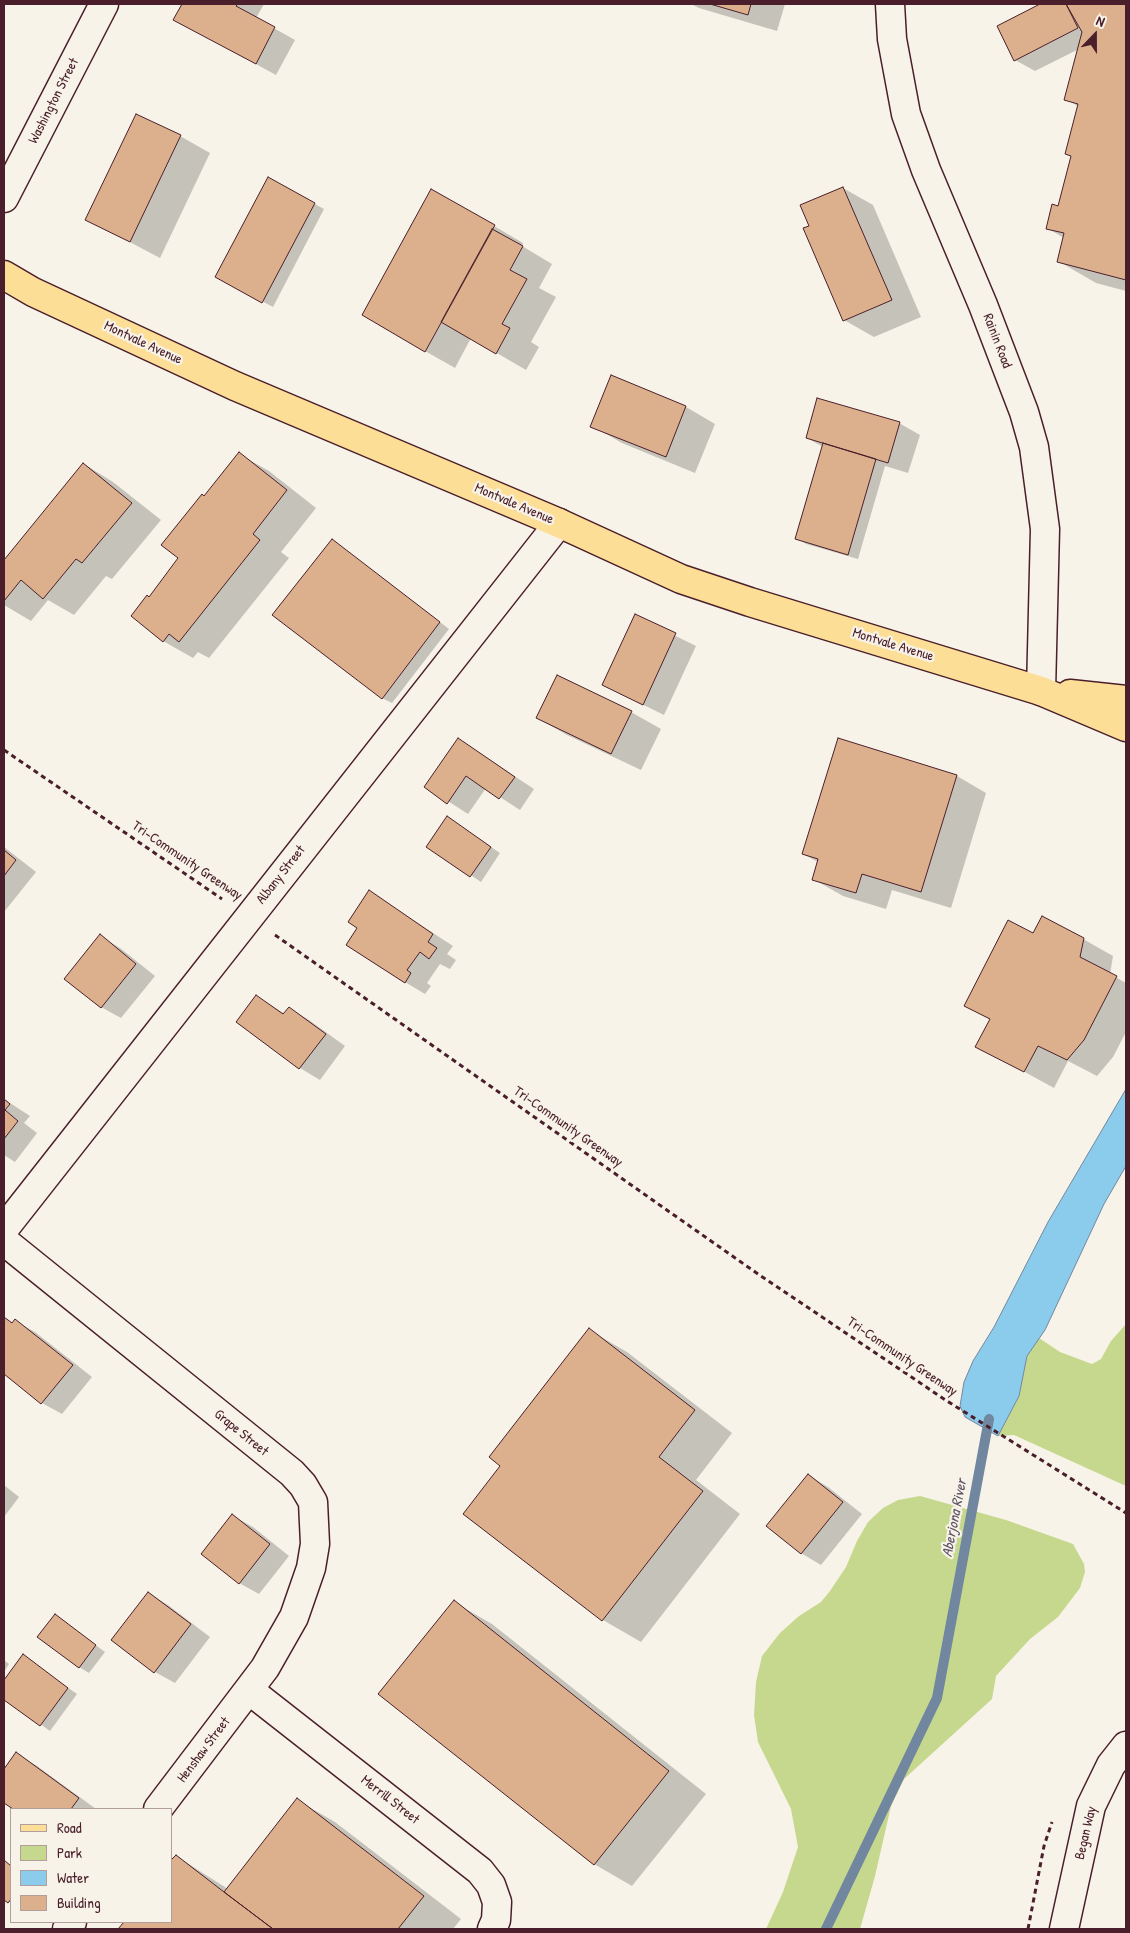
<!DOCTYPE html>
<html>
<head>
<meta charset="utf-8">
<style>
  body { margin:0 }
  #map { position:relative; width:1130px; height:1933px; overflow:hidden; background:#f7f3e8; font-family:"Patrick Hand",sans-serif }
  canvas { display:block }
  .frame { position:absolute; inset:0; border:5px solid #4a1f2b; pointer-events:none }
  .legend { position:absolute; left:10px; top:1808px; width:162px; height:115px; box-sizing:border-box; background:#f7f3e8; border:1px solid #b29e9c; margin:0; padding:6px 9px; list-style:none; font-size:15px; color:#4a1f2b }
  .legend li { display:flex; align-items:center; gap:10px; height:25px }
  .legend b { width:25px; border:1px solid #b29e9c }
  .north { position:absolute; left:1070px; top:10px; width:50px; height:50px; -webkit-text-stroke:4px #f7f3e8; paint-order:stroke; rotate:22deg; font-size:14px; font-weight:700; line-height:20px; text-align:center; color:#4a1f2b }
  .north::after { content:''; display:block; margin:auto; width:18px; height:22px; background:#4a1f2b; clip-path:polygon(50% 0,100% 100%,50% 72%,0 100%) }
</style>
</head>
<body>
<div id="map">
<canvas width="1130" height="1933"></canvas>
<div class="frame"></div>
<ul class="legend">
<li><b style="height:6px;background:#fdde96"></b>Road</li>
<li><b style="height:14px;background:#c6d88d"></b>Park</li>
<li><b style="height:14px;background:#8bccec"></b>Water</li>
<li><b style="height:14px;background:#dcb08d"></b>Building</li>
</ul>
<div class="north">N</div>
</div>
<script>
const context = document.querySelector('canvas').getContext('2d');
context.lineJoin = 'round';
function fill(path, color) { context.fillStyle = color; context.fill(path, 'evenodd'); }
const shape = rows => new Path2D(rows.map(r => 'M' + r).join(''));
function trace(path, color, width, dash) { context.strokeStyle = color; context.lineWidth = width; context.lineCap = dash ? 'butt' : 'round'; context.setLineDash(dash || []); context.stroke(path); }
function drawText(font, color, halo, rows, align = 'center') {
  context.font = font + ' "Patrick Hand",sans-serif'; context.lineWidth = 4.5; context.setLineDash([]); context.textBaseline = 'middle'; context.strokeStyle = halo; context.fillStyle = color; for (const [text, x, y, turn = 0] of rows) {
    context.save(); context.translate(x, y); context.rotate((+turn || 0) * Math.PI / 180); context.textAlign = isNaN(turn) ? turn : align; if (halo) context.strokeText(text, 0, 0); context.fillText(text, 0, 0); context.restore();
  }
}
const green = shape([
  [1126,1324,1126,1486,1014,1435,998,1436,1019,1396,1027,1356,1039,1338,1060,1352,1092,1364,1101,1359,1111,1341],
  [920,1496,1006,1520,1073,1544,1084,1564,1085,1572,1080,1588,1058,1617,1030,1639,996,1676,992,1699,904,1779,891,1806,875,1876,860,1929,766,1929,783,1892,798,1847,791,1809,758,1742,754,1715,756,1682,762,1656,780,1633,799,1616,821,1602,830,1591,846,1567,857,1541,868,1522,883,1508,898,1500]
]);
const water = shape([
  [1126,1089,1126,1166,1104,1204,1045,1330,1027,1356,1019,1396,998,1436,965,1417,960,1406,964,1382,973,1361,994,1327,1048,1222,1126,1089]
]);
const shadow = shape([
  [184,4,189,6,190,4,264,4,256,18,295,40,276,75,175,20],
  [691,4,785,4,777,31,699,8],
  [1043,4,1126,4,1126,291,1096,283,1058,261,1064,238,1047,228,1059,207,1072,156,1079,107,1066,99,1079,49,1035,71,1015,60,998,27],
  [180,136,210,153,160,258,86,219],
  [268,179,324,209,273,307,226,282],
  [843,188,873,205,921,317,874,337,844,320],
  [494,226,523,243,522,246,552,264,539,288,556,297,531,342,539,347,526,370,471,338,455,368,425,351],
  [612,377,686,407,715,424,695,473,622,443,592,426],
  [899,423,920,435,908,473,885,466,858,559,806,544,797,538,823,447,807,438],
  [239,454,269,471,316,508,281,552,289,558,209,658,198,652,193,658,163,641,150,598,179,558,205,497],
  [84,464,113,482,161,520,112,579,106,576,74,615,48,600,31,621,4,605,4,562],
  [332,540,449,629,392,703,382,698],
  [635,616,696,646,664,715,603,685],
  [631,712,661,729,641,770,567,735,537,718],
  [458,739,534,789,520,810,486,788,468,814,426,787],
  [839,739,957,776,986,793,951,908,892,890,886,909,843,896,813,879,818,862,803,854],
  [457,824,500,853,481,882,428,846],
  [4,847,36,872,4,912],
  [370,892,453,946,447,954,456,960,450,969,440,964,427,983,431,986,425,994,405,982],
  [100,936,120,948,155,976,121,1018,101,1007],
  [1083,939,1113,956,1110,974,1126,983,1126,1032,1113,1057,1097,1076,1068,1061,1054,1088,977,1046,991,1020,965,1005],
  [256,996,285,1014,289,1008,309,1020,345,1046,320,1080,300,1068,237,1022],
  [4,1099,30,1116,24,1123,37,1133,15,1162,4,1155],
  [5,1319,13,1324,15,1321,35,1332,92,1377,62,1414,42,1403,4,1372],
  [589,1330,627,1352,732,1433,696,1480,740,1514,641,1642,603,1620,464,1513,501,1466],
  [808,1475,828,1487,862,1514,821,1565,801,1553],
  [4,1485,19,1497,4,1517],
  [233,1516,253,1527,289,1556,259,1594,239,1583],
  [148,1593,168,1605,210,1637,175,1683,155,1672,113,1640],
  [454,1602,492,1624,706,1794,632,1886,594,1864],
  [56,1616,105,1652,89,1673,79,1667],
  [23,1656,77,1694,50,1731,4,1698,4,1682],
  [4,1660,9,1664,4,1672],
  [17,1754,37,1766,96,1809,15,1809,4,1801,4,1771],
  [297,1800,335,1822,461,1919,453,1929,120,1929,126,1922,171,1922,176,1856,228,1889],
  [4,1860,11,1866,11,1903,4,1898]
]);
const stream = shape([
  [826,1929,937,1698,989,1419]
]);
const building = shape([
  [182,4,238,4,236,6,275,27,256,64,173,20,182,4],
  [710,4,751,4,748,15,710,4],
  [1040,4,1066,4,1078,28,1014,61,997,26,1040,4],
  [1066,4,1126,4,1126,280,1057,262,1064,233,1046,229,1052,204,1058,206,1071,156,1065,154,1078,104,1064,100,1082,32,1066,4],
  [136,114,181,135,130,242,85,220,136,114],
  [268,177,315,203,262,303,215,277,268,177],
  [843,187,892,300,843,321,803,228,809,226,800,205,843,187],
  [431,189,495,225,425,352,362,315,431,189],
  [492,229,523,246,510,270,527,279,502,324,510,328,496,354,441,322,492,229],
  [611,375,686,406,666,457,590,427,611,375],
  [817,398,900,422,888,463,806,438,817,398],
  [823,443,876,459,848,555,795,539,823,443],
  [239,452,287,490,253,534,260,540,179,642,169,634,163,642,131,616,147,595,149,597,178,558,161,545,202,494,204,496,239,452],
  [83,463,132,503,82,563,76,559,43,599,21,580,4,601,4,560,83,463],
  [332,539,440,622,382,699,272,615,332,539],
  [635,614,676,633,643,705,602,685,635,614],
  [557,675,632,711,611,754,536,718,557,675],
  [458,738,515,777,499,799,466,776,447,804,424,787,458,738],
  [838,738,957,775,921,892,862,874,856,893,812,880,818,859,802,854,838,738],
  [447,816,491,847,470,877,426,847,447,816],
  [4,850,16,860,4,876,4,850],
  [369,890,433,934,428,942,437,948,429,959,420,952,407,970,411,973,405,983,346,945,357,928,348,922,369,890],
  [1042,916,1084,938,1080,957,1117,976,1084,1040,1067,1060,1038,1046,1024,1072,975,1047,990,1019,964,1006,1008,920,1033,933,1042,916],
  [100,934,136,964,101,1008,64,979,100,934],
  [256,995,283,1014,289,1007,326,1034,299,1069,236,1022,256,995],
  [4,1099,10,1104,5,1110,18,1121,4,1139,4,1099],
  [4,1317,12,1323,15,1319,73,1365,41,1404,4,1374,4,1317],
  [589,1328,695,1410,659,1457,703,1491,602,1621,463,1514,500,1466,489,1457,589,1328],
  [808,1474,843,1502,801,1554,766,1526,808,1474],
  [232,1514,270,1544,239,1584,201,1554,232,1514],
  [148,1592,191,1624,154,1673,111,1640,148,1592],
  [454,1600,669,1771,594,1865,378,1694,454,1600],
  [55,1614,96,1645,79,1668,37,1637,55,1614],
  [23,1654,68,1688,40,1726,4,1700,4,1680,23,1654],
  [16,1752,79,1798,71,1809,13,1809,4,1803,4,1769,16,1752],
  [297,1798,424,1896,398,1929,273,1929,224,1892,297,1798],
  [176,1855,224,1892,273,1929,118,1929,124,1922,171,1922,171,1860,176,1855],
  [4,1860,11,1866,11,1899,8,1903,4,1900,4,1860]
]);
const path = shape([
  [4,750,222,899],
  [275,935,758,1274,947,1401,1126,1513],
  [1028,1929,1044,1846,1052,1822]
]);
const street = shape([
  [890,4,892,39,906,114,926,170,983,305,1024,412,1034,447,1045,529,1041,691],
  [4,1229,559,523],
  [4,1241,292,1473,303,1485,313,1502,315,1544,311,1568,294,1617,265,1668,158,1809],
  [249,1690,480,1871,491,1885,497,1902,496,1920,492,1929],
  [67,1929,72,1922],
  [1064,1929,1091,1806,1111,1765,1126,1746]
]);
const secondary = shape([
  [4,198,104,4]
]);
const primary = shape([
  [4,275,33,292,235,386,559,523,681,579,750,602,1041,691,1126,727],
  [1070,694,1126,700]
]);
const streetNames = [
  ["Washington Street",54,101,-63],
  ["Rainin Road",997,341,69],
  ["Montvale Avenue",143,343,25],
  ["Montvale Avenue",514,504,23],
  ["Montvale Avenue",893,645,17],
  ["Tri-Community Greenway",187,861,34],
  ["Albany Street",281,875,-52],
  ["Tri-Community Greenway",568,1127,35],
  ["Tri-Community Greenway",902,1357,34],
  ["Grape Street",241,1433,39],
  ["Henshaw Street",204,1750,-53],
  ["Merrill Street",390,1800,38],
  ["Began Way",1086,1833,-77]
];
const waterNames = [
  ["Aberjona River",955,1518,-79]
];
fill(green, '#c6d88d');
fill(water, '#8bccec');
trace(water, '#71879f', 1);
fill(shadow, '#0003');
trace(stream, '#71879f', 10);
fill(building, '#dcb08d');
trace(building, '#4a1f2b', 1);
trace(street, '#4a1f2b', 31);
trace(secondary, '#4a1f2b', 31);
trace(primary, '#4a1f2b', 31);
trace(path, '#4a1f2b', 3, [5, 4]);
trace(street, '#f7f3e8', 28);
trace(secondary, '#f7f3e8', 28);
trace(primary, '#fdde96', 28);
drawText('14px', '#4a1f2b', '#f7f3e8', streetNames);
drawText('italic 15px', '#5e5365', '#f7f3e8', waterNames);
</script>
</body>
</html>
